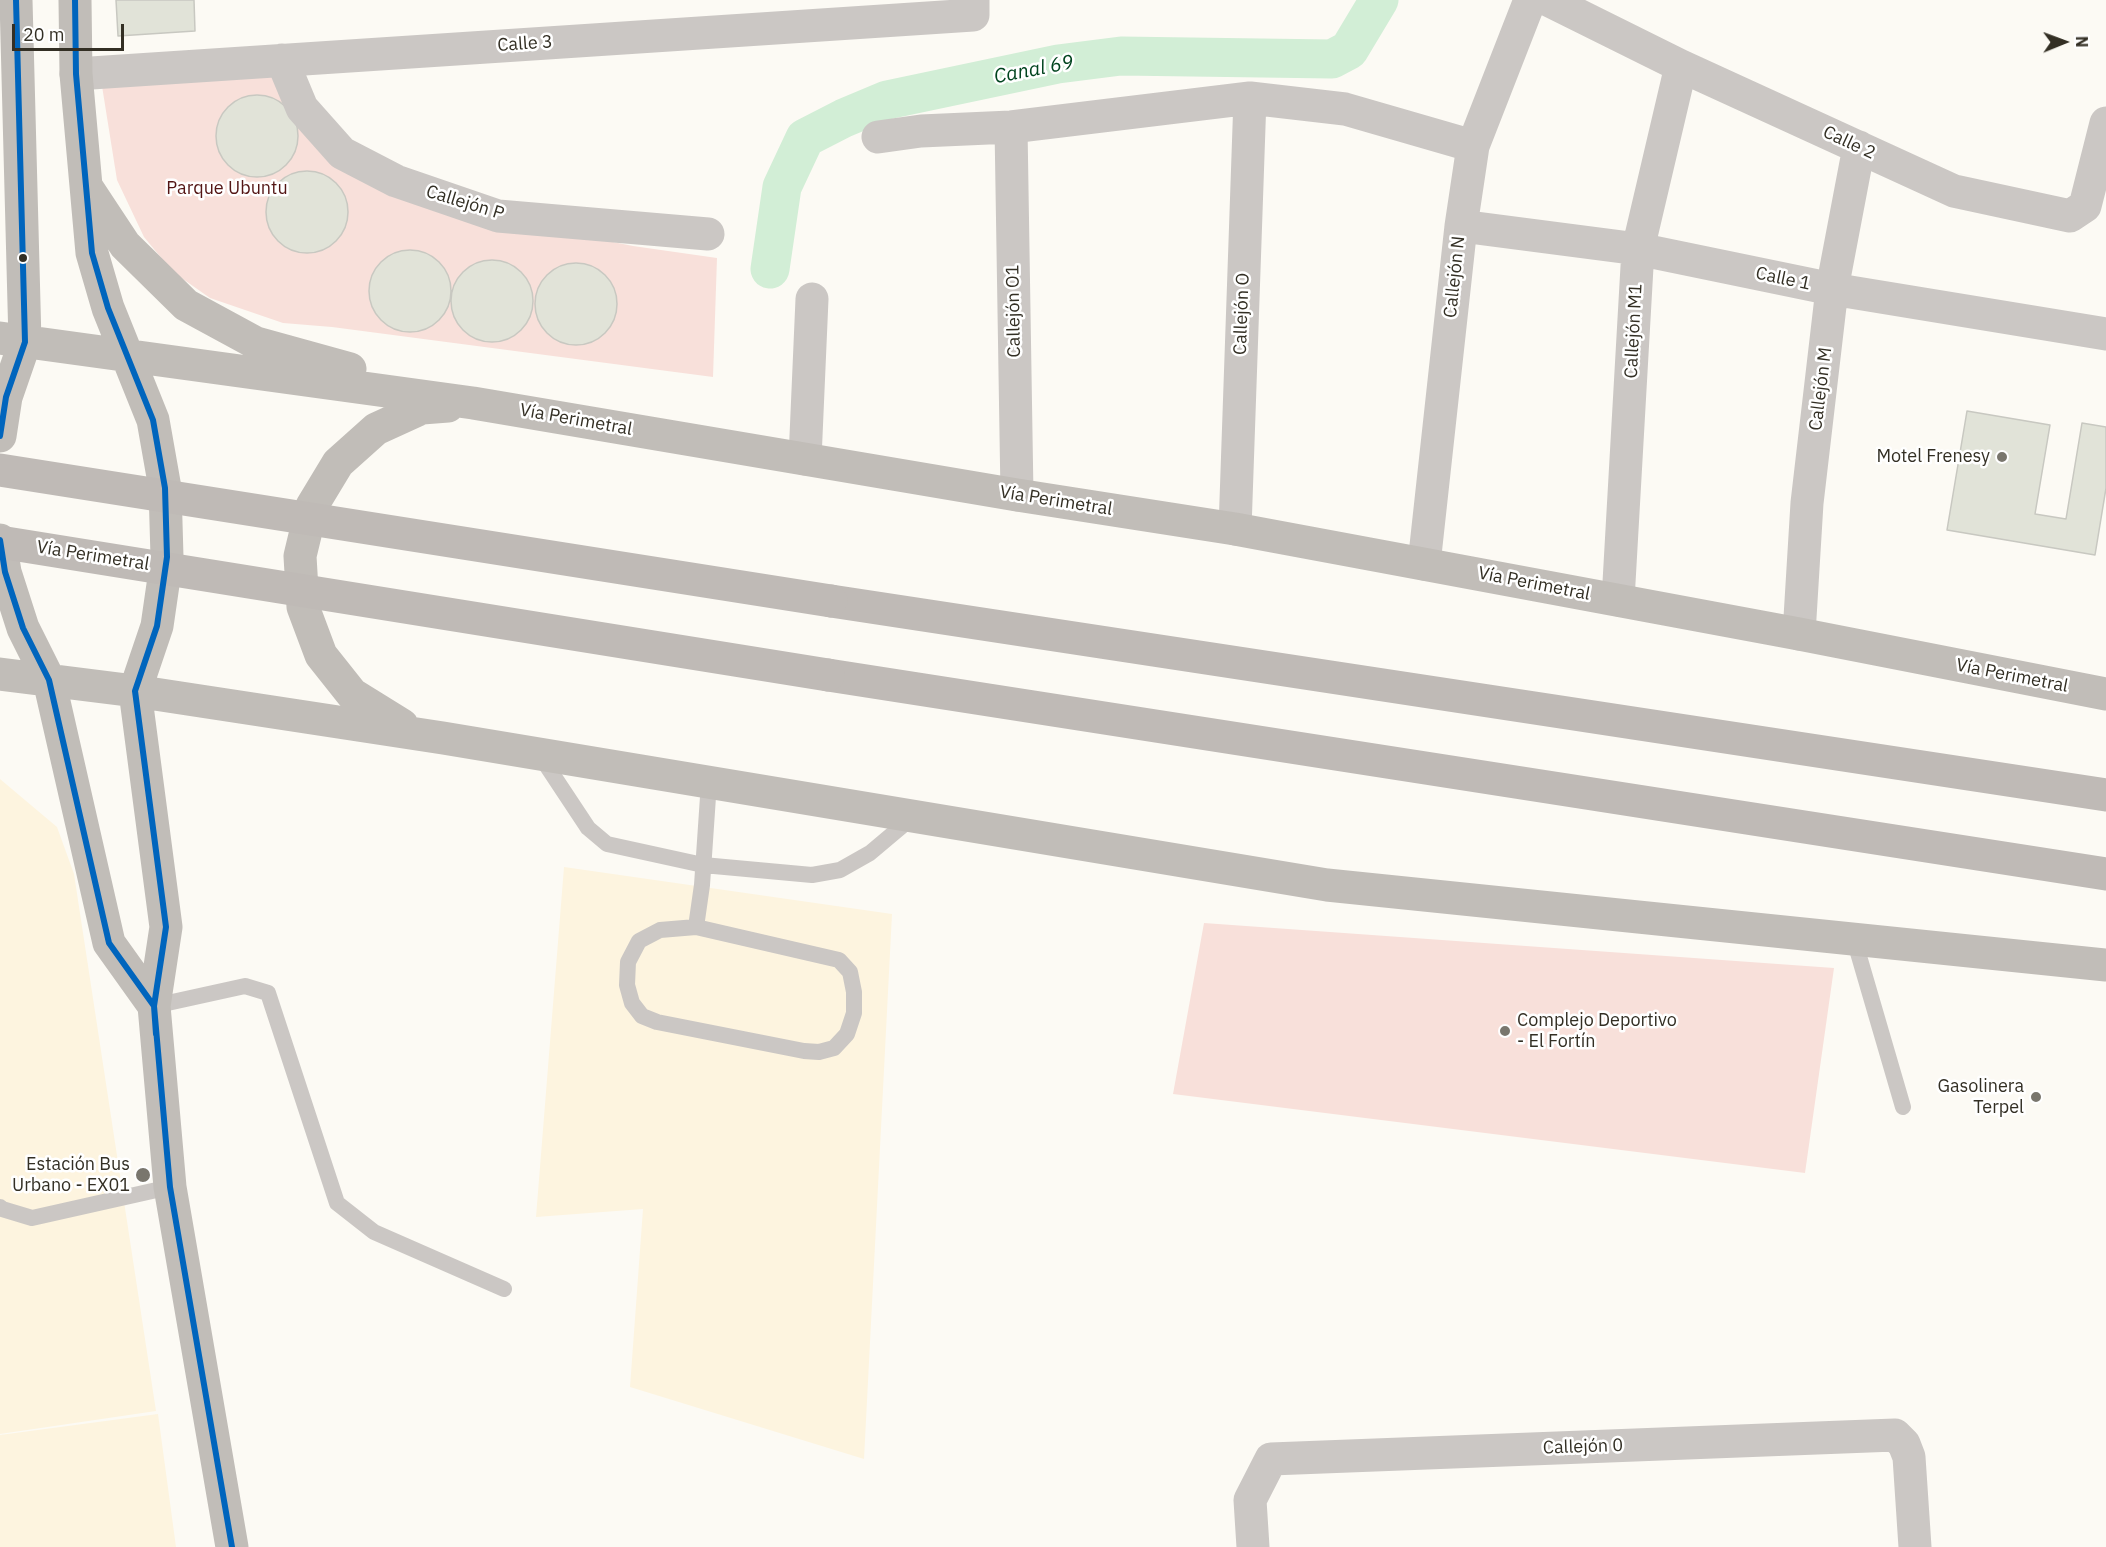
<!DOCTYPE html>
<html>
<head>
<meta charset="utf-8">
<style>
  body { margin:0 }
  #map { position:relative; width:2106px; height:1547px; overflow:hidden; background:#fcfaf4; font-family:"IBM Plex Sans",sans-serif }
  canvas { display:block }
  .north { position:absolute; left:2034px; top:12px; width:60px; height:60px; -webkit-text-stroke:4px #fff; paint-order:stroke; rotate:89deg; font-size:16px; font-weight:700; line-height:24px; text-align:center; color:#332f24 }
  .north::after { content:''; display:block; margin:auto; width:21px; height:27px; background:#332f24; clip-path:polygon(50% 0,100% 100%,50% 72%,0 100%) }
  .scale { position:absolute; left:12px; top:24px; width:112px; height:27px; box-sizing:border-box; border:3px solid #332f24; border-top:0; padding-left:8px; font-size:18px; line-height:21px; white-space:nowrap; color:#332f24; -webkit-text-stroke:4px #fff; paint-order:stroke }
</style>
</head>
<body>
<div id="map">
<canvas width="2106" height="1547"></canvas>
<div class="north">N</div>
<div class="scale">20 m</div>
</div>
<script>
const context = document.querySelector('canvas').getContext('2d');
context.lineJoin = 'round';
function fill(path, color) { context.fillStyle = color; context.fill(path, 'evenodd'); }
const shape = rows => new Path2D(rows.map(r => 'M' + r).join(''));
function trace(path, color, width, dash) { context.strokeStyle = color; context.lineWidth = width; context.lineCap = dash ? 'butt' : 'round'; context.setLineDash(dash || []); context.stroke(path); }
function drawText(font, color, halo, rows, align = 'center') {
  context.font = font + ' "IBM Plex Sans",sans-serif'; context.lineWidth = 5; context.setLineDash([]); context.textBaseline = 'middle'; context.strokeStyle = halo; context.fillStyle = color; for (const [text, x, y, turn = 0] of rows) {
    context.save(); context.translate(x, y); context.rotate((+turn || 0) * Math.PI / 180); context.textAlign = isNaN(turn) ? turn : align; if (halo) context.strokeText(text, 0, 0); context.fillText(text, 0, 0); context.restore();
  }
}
const built = shape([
  [0,779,57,827,74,874,156,1411,0,1434],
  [564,867,892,914,864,1459,630,1387,643,1209,536,1217],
  [158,1414,176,1547,0,1547,0,1435]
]);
const green = shape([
  [272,72,418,203,633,246,717,258,713,377,332,327,283,323,210,298,173,272,144,237,117,180,102,86],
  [1204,923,1834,968,1805,1173,1173,1094]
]);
const canal = shape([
  [770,269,782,187,805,138,844,118,887,100,1058,64,1121,56,1332,59,1349,50,1379,0]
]);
const building = shape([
  [116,0,194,0,195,31,118,36,116,0],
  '216 136a41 41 0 1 1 82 0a41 41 0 1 1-82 0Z',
  '266 212a41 41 0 1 1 82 0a41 41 0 1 1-82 0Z',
  '369 291a41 41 0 1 1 82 0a41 41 0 1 1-82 0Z',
  '451 301a41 41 0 1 1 82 0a41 41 0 1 1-82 0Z',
  '535 304a41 41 0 1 1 82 0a41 41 0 1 1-82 0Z',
  [1967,411,2050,425,2035,514,2066,519,2082,423,2106,427,2106,488,2095,555,1947,530,1967,411]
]);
const lane = shape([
  [539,754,588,828,607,844,703,865,812,875,840,870,870,853,914,816],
  [696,927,839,960,850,972,854,992,854,1013,847,1034,834,1048,819,1052,804,1051,657,1022,642,1016,632,1003,627,985,628,962,639,941,660,930,696,927],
  [696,927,702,885,709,782],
  [1854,939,1903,1107],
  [154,1006,245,986,268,993,337,1203,374,1232,504,1289],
  [0,1207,2,1209,32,1218,170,1187]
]);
const street = shape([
  [1548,0,1681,66,1954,191,2070,216,2085,206,2106,123],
  [282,60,302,108,342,153,396,181,498,216,708,234],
  [76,74,973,15,973,0],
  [1011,127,1017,495],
  [878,137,921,131,1011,127,1250,98,1345,109,1473,146],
  [1461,226,1638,249,1832,289,2106,334],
  [805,459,812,299],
  [1235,529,1250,98],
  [1424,564,1461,226,1473,146,1530,0],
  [1618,600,1638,249,1681,66],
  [1799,634,1807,503,1832,289,1859,147],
  [1253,1547,1250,1500,1271,1459,1895,1435,1904,1444,1909,1457,1915,1547]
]);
const secondary = shape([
  [75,0,76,74,92,253,108,308,153,420,165,488,167,557,157,626,135,691,166,927,154,1006,170,1187,232,1547],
  [88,189,125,245,186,305,256,343,350,369],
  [0,338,473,403,1017,495,1235,529,1799,634,2106,694],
  [0,436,6,397,25,342,16,0],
  [0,540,5,572,23,628,49,680,109,943,154,1006],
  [0,674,135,691,443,738,1327,885,2106,965],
  [402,725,352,694,321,655,303,607,300,556,312,506,338,463,376,429,422,408,448,406]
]);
const highway = shape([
  [831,601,2106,795],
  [828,675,2106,874]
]);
const highwayBridge = shape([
  [0,470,831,601],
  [0,542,828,675]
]);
const bus1 = shape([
  [75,0,76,74,92,253,108,308,153,420,165,488,167,557,157,626,135,691,166,927,154,1006,170,1187,232,1547],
  [0,436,6,397,25,342,16,0],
  [0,540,5,572,23,628,49,680,109,943,154,1006,156,1034]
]);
const markers = [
  [23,258,5,"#332f24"],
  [2002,457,6,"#79766d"],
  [1505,1031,6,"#79766d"],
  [2036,1097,6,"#79766d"],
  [143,1175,8,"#79766d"]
];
const streetNames = [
  ["Calle 3",525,44,-4],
  ["Calle 2",1849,143,25],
  ["Callejón P",465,203,17],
  ["Callejón N",1455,277,-84],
  ["Calle 1",1783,279,12],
  ["Callejón O1",1014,311,-91],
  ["Callejón O",1242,314,-88],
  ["Callejón M1",1634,331,-87],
  ["Callejón M",1821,389,-83],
  ["Vía Perimetral",576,420,10],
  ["Vía Perimetral",1056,501,9],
  ["Vía Perimetral",93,556,9],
  ["Vía Perimetral",1534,584,11],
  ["Vía Perimetral",2012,676,11],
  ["Callejón 0",1583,1447,-2]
];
const parkNames = [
  ["Parque Ubuntu",227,189]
];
const poiNames = [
  ["Motel Frenesy",1990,457],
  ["Complejo Deportivo",1517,1021,"left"],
  ["- El Fortín",1517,1042,"left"],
  ["Gasolinera",2024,1087],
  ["Terpel",2024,1108],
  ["Estación Bus",130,1165],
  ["Urbano - EX01",130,1186]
];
const waterNames = [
  ["Canal 69",1034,70,-11]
];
fill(built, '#fdf4df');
fill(green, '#f8e0da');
trace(canal, '#d2eed6', 39);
fill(building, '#e1e3d8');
trace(building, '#c8c8c1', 1.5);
trace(lane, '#cbc7c4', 16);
trace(street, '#cbc7c4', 33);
trace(secondary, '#c1bdb8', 33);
trace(highway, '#bfbab6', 33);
trace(highwayBridge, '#bfbab6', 33);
trace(bus1, '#0065bd', 6);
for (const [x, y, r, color] of markers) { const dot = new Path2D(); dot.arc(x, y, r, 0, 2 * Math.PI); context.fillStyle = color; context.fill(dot); trace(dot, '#fff', 2); }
drawText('18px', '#332f24', '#fff', streetNames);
drawText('18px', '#531514', '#fff', parkNames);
drawText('18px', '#332f24', '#fff', poiNames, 'right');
drawText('italic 20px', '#00441e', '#fff', waterNames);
</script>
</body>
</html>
